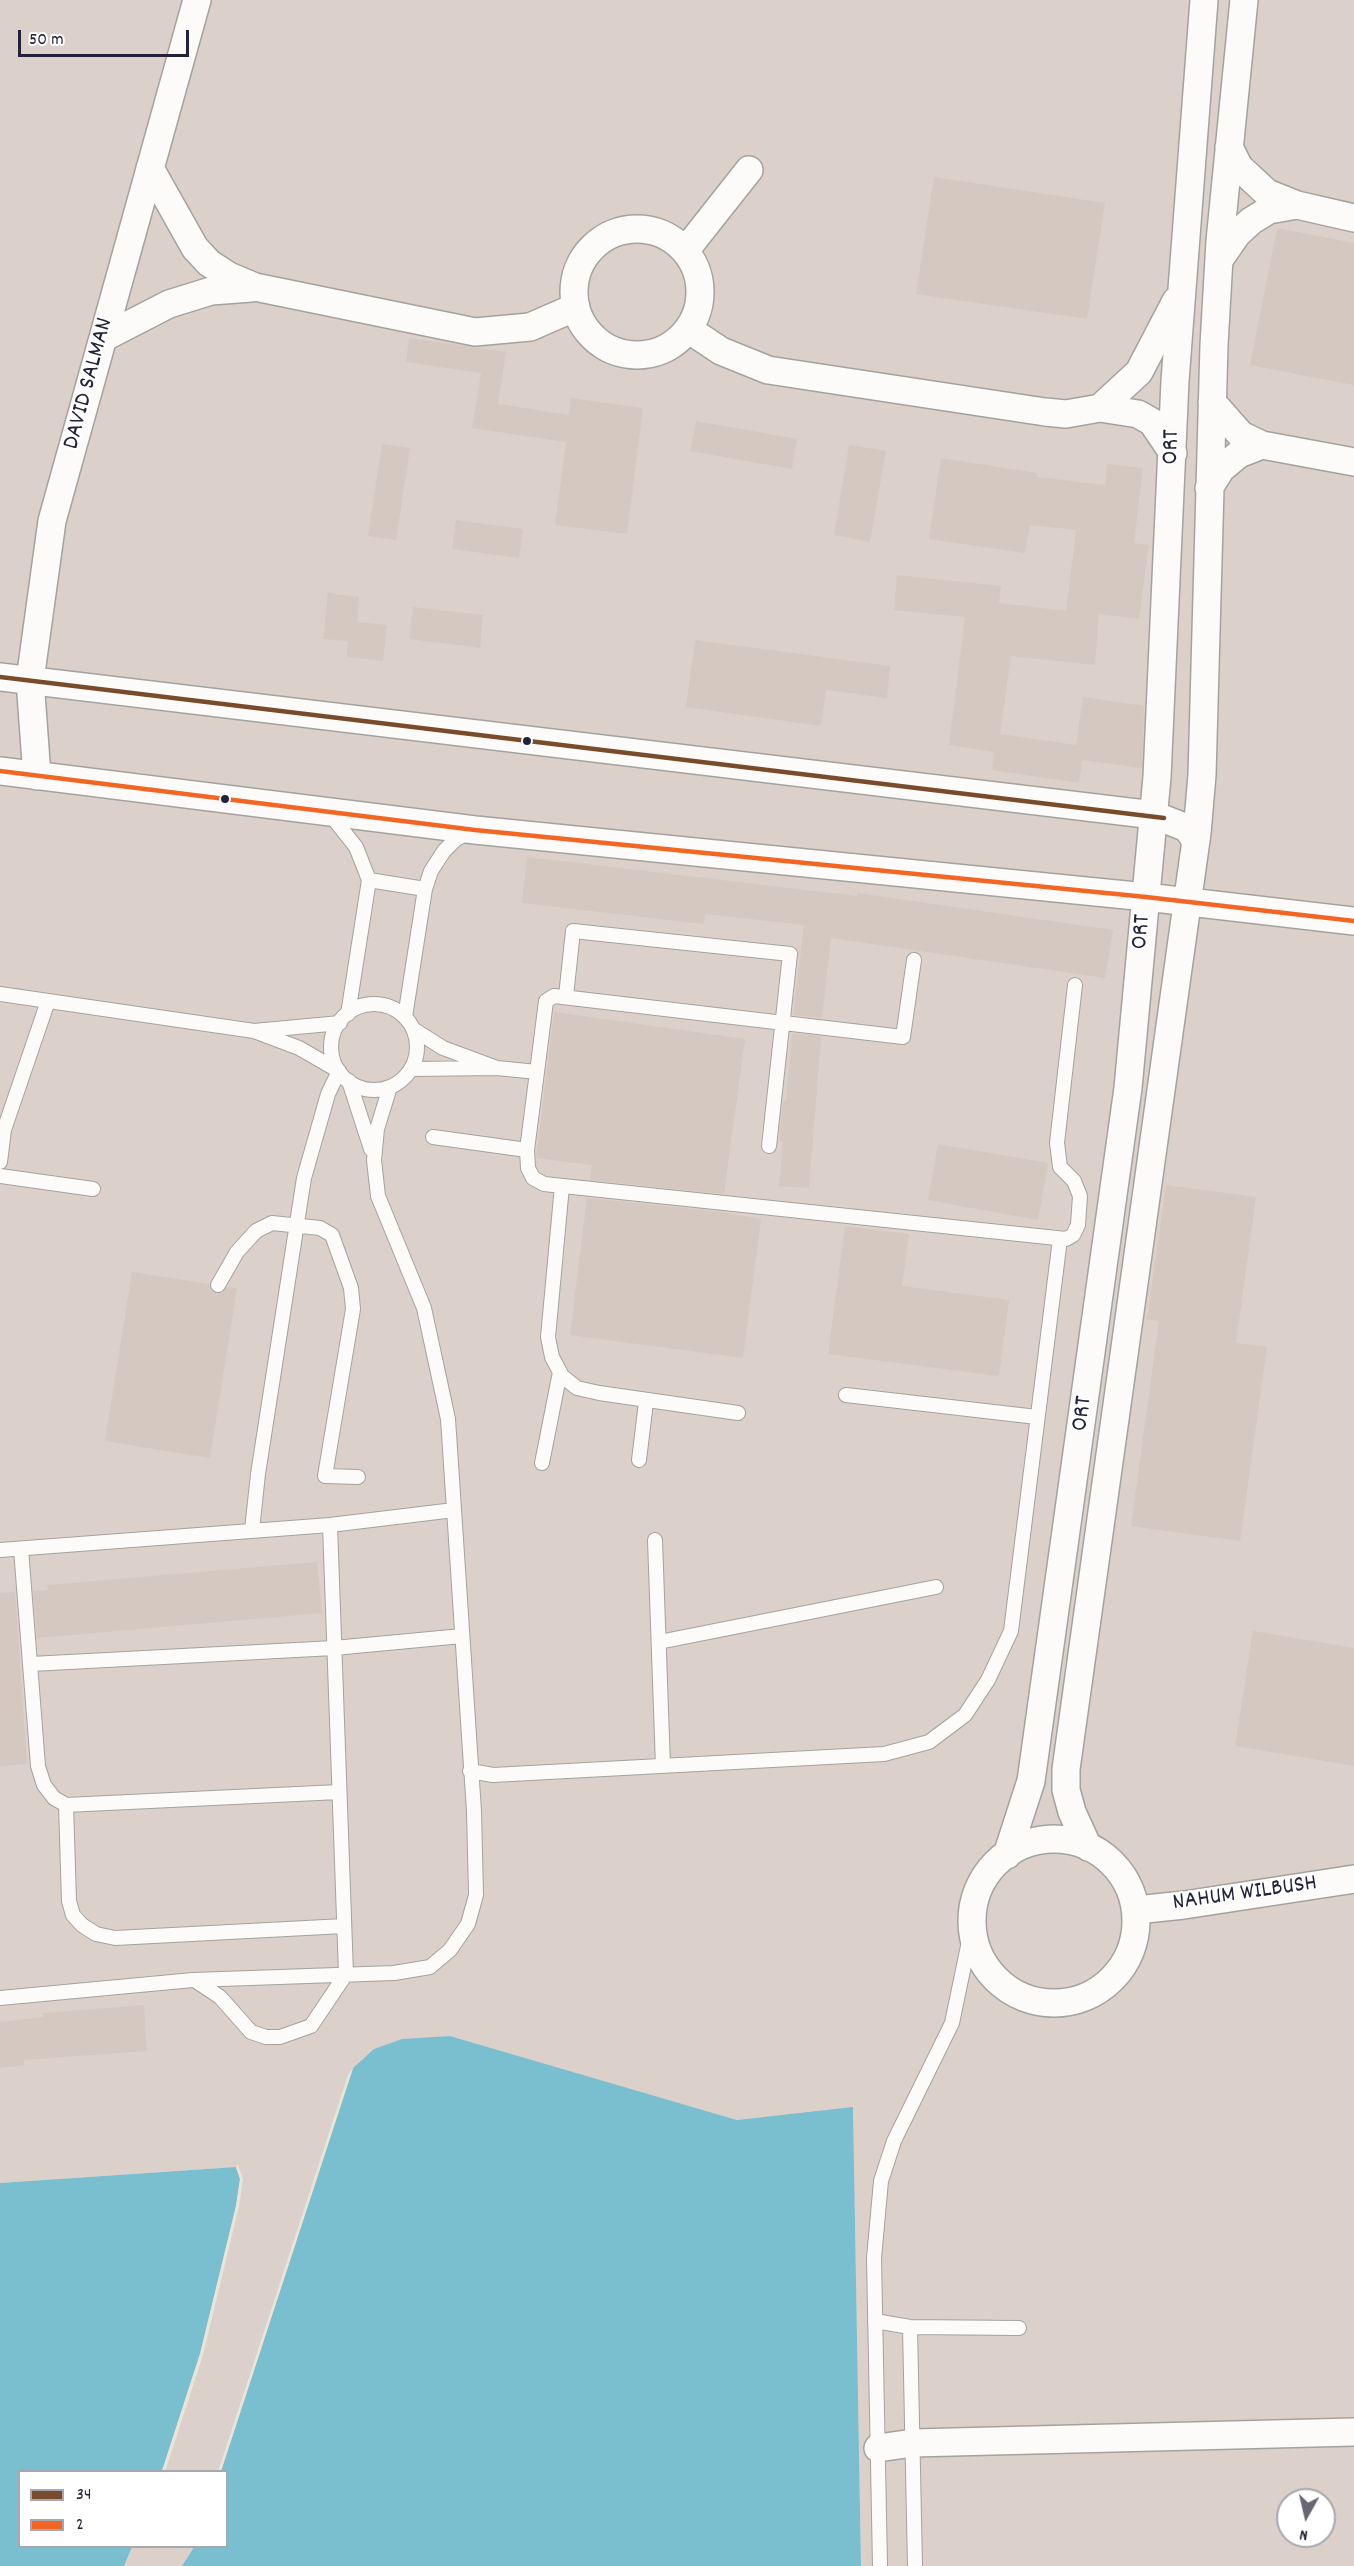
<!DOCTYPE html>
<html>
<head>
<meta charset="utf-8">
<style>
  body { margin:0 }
  #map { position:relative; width:1354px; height:2566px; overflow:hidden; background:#e9e6d9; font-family:Dekko,sans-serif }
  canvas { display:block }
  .legend { position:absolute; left:18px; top:2470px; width:210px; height:78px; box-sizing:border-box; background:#fff; border:2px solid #a7a7b1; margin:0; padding:8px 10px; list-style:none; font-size:18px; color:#22223b }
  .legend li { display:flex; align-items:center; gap:12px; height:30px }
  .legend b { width:30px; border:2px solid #a7a7b1 }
  .north { position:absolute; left:1276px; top:2488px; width:60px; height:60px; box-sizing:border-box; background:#fff; border:2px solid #a7a7b1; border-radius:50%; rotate:188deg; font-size:16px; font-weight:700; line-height:24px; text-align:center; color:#22223b }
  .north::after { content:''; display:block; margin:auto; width:21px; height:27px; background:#686772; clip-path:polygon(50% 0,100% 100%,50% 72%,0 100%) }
  .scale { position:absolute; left:18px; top:30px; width:171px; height:27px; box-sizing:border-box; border:3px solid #22223b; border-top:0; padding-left:8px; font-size:18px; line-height:21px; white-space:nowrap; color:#22223b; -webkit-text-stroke:4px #fff; paint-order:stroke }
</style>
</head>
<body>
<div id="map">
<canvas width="1354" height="2566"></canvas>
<ul class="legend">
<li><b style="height:8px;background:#7a4b2a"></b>34</li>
<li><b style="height:8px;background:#f26522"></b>2</li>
</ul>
<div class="north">N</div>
<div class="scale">50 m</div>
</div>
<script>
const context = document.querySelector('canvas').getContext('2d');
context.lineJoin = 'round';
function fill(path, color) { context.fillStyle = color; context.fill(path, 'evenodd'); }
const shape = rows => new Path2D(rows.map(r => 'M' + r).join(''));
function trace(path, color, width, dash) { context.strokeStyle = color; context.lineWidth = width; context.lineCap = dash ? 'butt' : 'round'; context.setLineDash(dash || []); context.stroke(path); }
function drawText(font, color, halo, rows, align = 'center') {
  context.font = font + ' Dekko,sans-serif'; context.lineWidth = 4.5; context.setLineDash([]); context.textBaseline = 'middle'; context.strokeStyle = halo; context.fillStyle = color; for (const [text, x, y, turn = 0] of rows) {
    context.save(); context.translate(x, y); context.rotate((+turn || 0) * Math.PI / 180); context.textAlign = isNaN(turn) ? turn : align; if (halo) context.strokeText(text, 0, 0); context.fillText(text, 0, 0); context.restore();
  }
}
const industrial = shape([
  [0,0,1354,0,1354,2566,861,2566,853,2108,737,2120,450,2036,374,2049,353,2068,221,2471,162,2471,200,2354,236,2167,0,2183],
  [1288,2500,1324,2500,1324,2536,1288,2536],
  [132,2547,194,2547,182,2566,124,2566]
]);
const water = shape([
  [450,2036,737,2120,853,2107,861,2566,182,2566,194,2547,226,2546,226,2472,221,2471,353,2068,374,2049,402,2039],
  [236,2167,240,2179,236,2206,200,2354,162,2471,20,2472,20,2546,132,2547,124,2566,0,2566,0,2183]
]);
const pier = shape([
  [353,2068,221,2471,218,2472,348,2075],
  [238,2165,243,2179,239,2206,203,2355,165,2472,162,2471,200,2354,236,2206,240,2179,236,2167]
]);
const building = shape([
  [934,177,1105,203,1087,319,916,294],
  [1277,228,1354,243,1354,385,1250,365],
  [409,338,506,352,498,404,569,415,571,398,643,408,627,534,555,525,566,442,472,428,481,373,406,362],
  [696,421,797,439,792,469,690,451],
  [382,444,410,448,396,540,368,536],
  [849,445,886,451,870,542,834,535],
  [941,458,1037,473,1037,477,1105,485,1107,464,1143,468,1134,543,1149,545,1139,619,1099,614,1095,665,1011,656,1000,734,1076,745,1083,697,1144,706,1142,768,1082,760,1079,783,992,770,994,752,949,745,965,617,894,610,897,575,1001,586,999,603,1066,611,1076,530,1030,525,1025,553,929,539],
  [456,520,523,529,519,558,452,549],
  [328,593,359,597,357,622,387,625,383,661,347,657,348,641,323,639],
  [413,607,483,615,480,648,409,639],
  [695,640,890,666,887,698,826,690,821,726,686,707],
  [527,857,857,896,857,893,1113,930,1105,978,831,938,822,1018,793,1015,804,925,705,914,704,924,522,903],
  [554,1012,745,1039,724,1194,590,1180,592,1165,536,1158],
  [792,1033,820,1036,821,1039,809,1188,779,1186,783,1142,779,1141,783,1101,786,1101],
  [938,1144,1048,1163,1038,1220,928,1200],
  [1166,1185,1256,1197,1236,1343,1267,1347,1240,1541,1131,1526,1159,1321,1147,1319],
  [587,1198,721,1212,761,1219,743,1358,570,1335],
  [845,1226,909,1234,902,1286,1009,1300,999,1376,828,1354],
  [132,1272,209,1284,211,1290,217,1294,227,1287,237,1288,210,1458,105,1441],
  [317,1562,322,1613,37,1638,33,1591,48,1590,47,1585],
  [15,1592,27,1764,0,1766,0,1593],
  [1253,1631,1354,1648,1354,1766,1235,1746],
  [144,2005,147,2051,24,2060,24,2065,0,2068,0,2022,43,2017,43,2013]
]);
const lane = shape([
  [329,813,356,847,369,880,348,1014],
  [369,880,425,889],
  [0,994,254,1031],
  [566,996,573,931,790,954,769,1146],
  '331 1047a43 43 0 1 1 86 0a43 43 0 1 1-86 0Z',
  [405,1017,425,889,431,871,444,851,456,839,470,832],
  [497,1068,537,1072,527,1150,528,1168,533,1178,544,1184,1066,1239,1073,1235,1078,1225,1080,1196,1074,1181,1060,1167,1057,1143,1075,985],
  [412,1069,497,1068,443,1048,413,1029],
  [537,1072,546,1001,554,996,903,1037,914,960],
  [349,1081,371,1149],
  [433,1137,527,1150],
  [0,1162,4,1130,48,1001],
  [0,1176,93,1189],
  [562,1186,548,1337,552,1357,562,1376,577,1388,599,1393,738,1413],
  [218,1285,237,1252,256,1231,272,1223,320,1228,332,1235,351,1288,353,1309,325,1476,358,1477],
  [846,1395,1037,1417],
  [639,1460,646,1402],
  [542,1463,560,1372],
  [252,1530,258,1474,304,1178,328,1094,339,1071,299,1048,254,1031,340,1023],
  [655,1540,663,1766],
  [21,1549,38,1766,44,1785,54,1798,66,1805,339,1792],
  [0,1550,330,1525,454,1510],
  [659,1642,936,1587],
  [31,1664,334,1648,462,1636],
  [470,1771,493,1775,884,1754,929,1742,965,1715,988,1680,1011,1631,1060,1239],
  [66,1805,69,1901,73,1915,82,1925,96,1934,115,1938,344,1926],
  [196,1981,220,1997,251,2032,266,2037,280,2037,311,2026,346,1974,330,1525],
  [0,1998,193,1980,394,1973,430,1967,450,1950,468,1924,476,1895,474,1811,448,1419,424,1308,378,1196,374,1160,377,1129,390,1087],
  [875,2321,910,2327,1019,2328],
  [910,2327,915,2566],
  [880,2566,874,2258,881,2181,894,2141,952,2023,972,1927]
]);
const street = shape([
  [1229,147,1239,167,1267,193,1297,205,1354,218],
  [150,168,195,248,209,263,229,276,255,287,475,332,530,327,576,307],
  '574 292a63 63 0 1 1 126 0a63 63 0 1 1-126 0Z',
  [685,251,749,170],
  [1219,260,1237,234,1251,221,1269,210,1297,205],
  [688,329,721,351,768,370,1045,412,1066,414,1100,408,1138,414,1152,422,1173,453],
  [103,338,169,304,211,291,251,288],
  [1212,402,1241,435,1262,445,1354,462],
  [1100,408,1139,372,1176,301],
  [1209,488,1221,469,1239,454,1262,445],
  [0,677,1154,815,1187,828,1196,841],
  [0,771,475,830,1146,897,1354,921],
  [37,776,30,680,52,521,197,0],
  '972 1921a82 82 0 1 1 164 0a82 82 0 1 1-164 0Z',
  [1088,1847,1072,1812,1066,1790,1066,1769,1197,833,1202,775,1214,345,1220,241,1244,0],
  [1007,1855,1031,1781,1128,1088,1157,777,1175,381,1204,0],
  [1136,1910,1184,1905,1354,1879],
  [878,2448,913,2443,1354,2432]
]);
const bus1 = shape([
  [0,677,1164,818]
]);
const bus2 = shape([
  [0,771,475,830,1146,897,1354,921]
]);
const markers = [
  [527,741,5,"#22223b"],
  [225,799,5,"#22223b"]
];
const streetNames = [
  ["DAVID SALMAN",90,384,-75],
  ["ORT",1173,447,-88],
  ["ORT",1143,932,-85],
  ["ORT",1084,1414,-82],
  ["NAHUM WILBUSH",1245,1895,-8]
];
fill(industrial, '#dcd1ca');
fill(water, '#7abfcf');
fill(pier, '#e9e6d9');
fill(building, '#d4c8c1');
trace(lane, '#a4a29e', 16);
trace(street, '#a4a29e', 30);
trace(lane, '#fcfbf9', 14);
trace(street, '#fcfbf9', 27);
trace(bus1, '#7a4b2a', 4.5);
trace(bus2, '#f26522', 4.5);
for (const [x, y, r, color] of markers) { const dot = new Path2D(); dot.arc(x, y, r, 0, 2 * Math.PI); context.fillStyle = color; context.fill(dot); trace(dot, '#fff', 2); }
drawText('24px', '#22223b', '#fff', streetNames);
</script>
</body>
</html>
